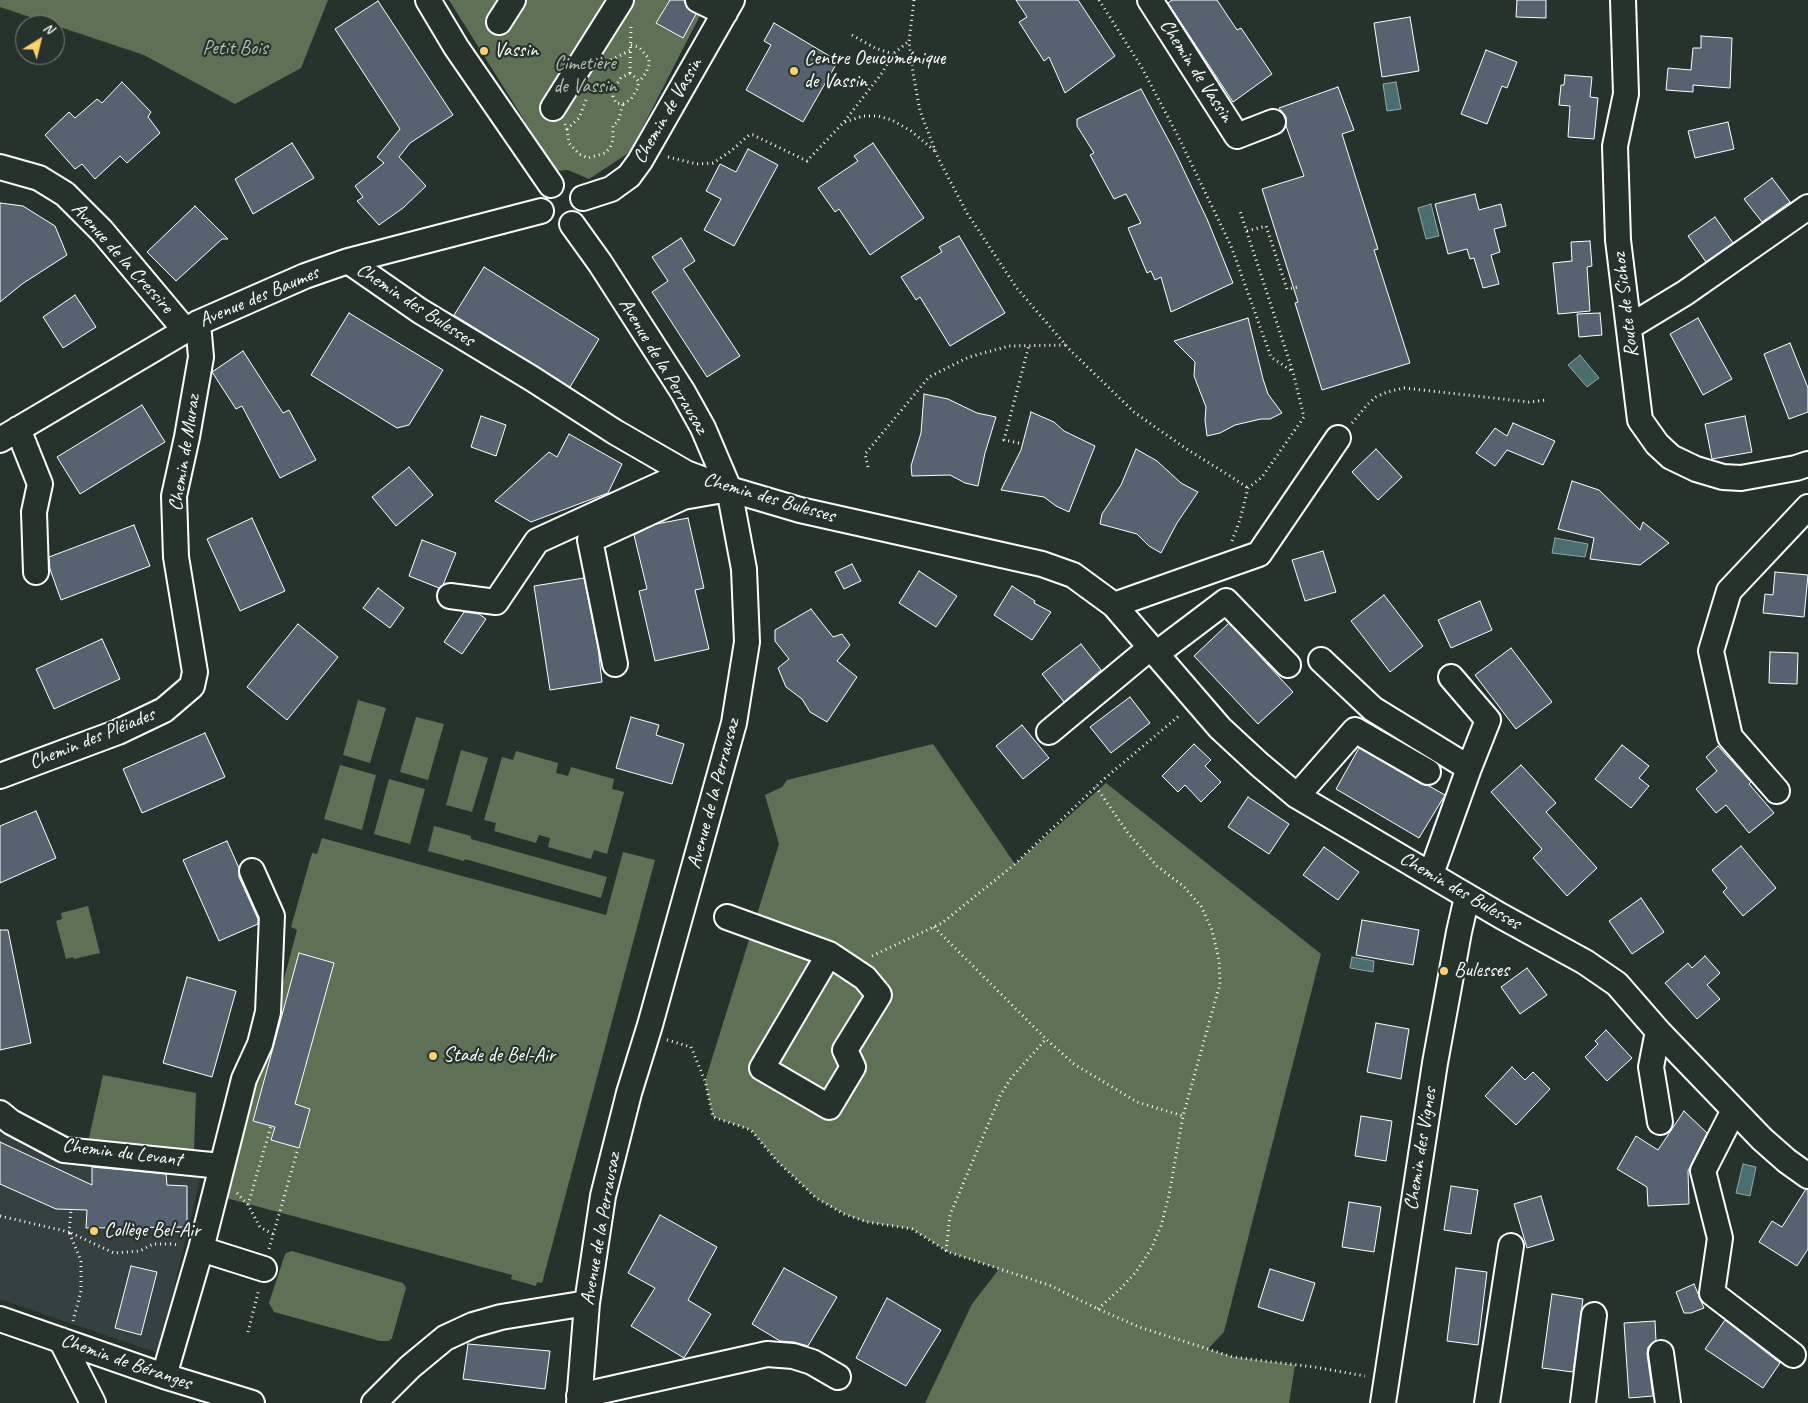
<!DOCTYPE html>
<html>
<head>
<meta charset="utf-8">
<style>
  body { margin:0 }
  #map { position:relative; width:1808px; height:1403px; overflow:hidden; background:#26332d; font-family:Caveat,sans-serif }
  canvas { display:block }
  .north { position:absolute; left:15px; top:15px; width:50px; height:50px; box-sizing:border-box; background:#26332d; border:1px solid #7d8581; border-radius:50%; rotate:36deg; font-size:14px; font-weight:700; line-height:20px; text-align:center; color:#fff }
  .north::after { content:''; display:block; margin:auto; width:18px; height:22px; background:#ffd166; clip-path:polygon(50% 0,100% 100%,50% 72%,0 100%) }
</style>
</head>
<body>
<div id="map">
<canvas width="1808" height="1403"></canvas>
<div class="north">N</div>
</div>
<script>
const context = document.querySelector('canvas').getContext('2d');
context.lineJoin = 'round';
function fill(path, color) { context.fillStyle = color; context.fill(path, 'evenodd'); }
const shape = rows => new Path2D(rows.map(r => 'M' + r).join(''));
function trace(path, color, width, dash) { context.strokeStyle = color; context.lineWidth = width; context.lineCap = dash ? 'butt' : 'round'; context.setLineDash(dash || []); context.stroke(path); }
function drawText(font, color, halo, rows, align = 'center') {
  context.font = font + ' Caveat,sans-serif'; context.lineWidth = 4.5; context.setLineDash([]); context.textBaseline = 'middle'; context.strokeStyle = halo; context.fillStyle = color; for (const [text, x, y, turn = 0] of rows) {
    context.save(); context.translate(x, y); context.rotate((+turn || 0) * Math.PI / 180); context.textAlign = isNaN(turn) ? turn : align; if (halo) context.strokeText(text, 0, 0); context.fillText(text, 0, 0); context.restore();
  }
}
const built = shape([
  [0,1113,64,1150,204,1163,158,1353,0,1299]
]);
const green = shape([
  [0,0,328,0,301,68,235,104,144,55,0,7],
  [449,0,708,0,630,152,589,179,568,170,556,171],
  [358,700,386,708,370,763,343,755],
  [416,717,444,724,428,780,400,772],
  [933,744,1015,864,1106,783,1321,954,1224,1332,1208,1349,1233,1357,1295,1365,1289,1403,925,1403,972,1304,999,1269,948,1252,912,1229,866,1222,844,1214,816,1198,776,1160,751,1130,713,1117,705,1081,779,844,765,795,782,787,787,780],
  [461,750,488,758,472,812,446,805],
  [516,751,558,763,556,773,568,776,571,767,614,779,612,789,624,792,607,854,594,850,591,859,548,847,550,838,539,835,536,843,494,831,496,823,484,820,502,757,513,760],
  [340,765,376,775,362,830,324,819],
  [389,779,425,789,410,844,374,834],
  [434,826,471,836,471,839,607,877,601,898,465,859,464,861,428,851],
  [322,838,606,915,623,852,655,860,542,1283,537,1282,536,1286,511,1279,512,1275,226,1198,297,930,291,927,312,853,317,854],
  [88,906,100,953,74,959,73,957,66,959,56,921,62,919,61,913],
  [103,1075,196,1093,194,1150,87,1147],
  [292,1251,403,1283,406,1288,392,1338,389,1341,380,1341,274,1312,269,1303,284,1257,286,1253]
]);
const water = shape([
  [1396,82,1401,109,1387,111,1383,84,1396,82],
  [1431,204,1439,236,1426,239,1418,208,1431,204],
  [1580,355,1599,378,1587,387,1568,365,1580,355],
  [1555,538,1588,544,1585,557,1552,553,1555,538],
  [1352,957,1374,961,1373,972,1350,968,1352,957],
  [1743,1164,1756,1167,1750,1196,1736,1193,1743,1164]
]);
const building = shape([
  [670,0,684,0,687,8,696,14,683,38,656,23,670,0],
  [1016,0,1078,0,1115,56,1065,93,1049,57,1044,61,1019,22,1027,17,1016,0],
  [1172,0,1217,0,1237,30,1241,28,1272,74,1233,102,1168,3,1172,0],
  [1517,0,1546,0,1546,18,1516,17,1517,0],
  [378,1,453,115,410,143,399,157,426,186,403,208,379,225,357,201,363,197,355,186,384,163,377,157,400,129,335,29,378,1],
  [1410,17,1419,71,1382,77,1374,23,1410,17],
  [774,23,838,61,803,122,746,90,771,45,764,41,774,23],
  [1701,36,1732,38,1730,88,1693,85,1693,92,1666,90,1668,68,1691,70,1693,48,1701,48,1701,36],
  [1486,50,1517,62,1507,88,1502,86,1487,124,1461,114,1486,50],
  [1565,75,1592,77,1590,97,1598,98,1594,139,1568,137,1570,106,1559,105,1561,85,1564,85,1565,75],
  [122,82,151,112,148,117,160,133,127,163,120,156,95,179,82,164,75,169,45,135,69,112,75,118,97,99,102,103,122,82],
  [1338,87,1354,130,1342,134,1378,249,1374,250,1410,363,1322,390,1295,303,1298,302,1262,189,1304,176,1286,126,1286,117,1279,108,1338,87],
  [1141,89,1176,154,1207,219,1233,283,1171,312,1161,277,1155,280,1151,271,1147,273,1128,228,1141,223,1126,194,1114,199,1090,155,1094,153,1077,126,1077,119,1141,89],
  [1728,122,1734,149,1695,158,1688,131,1728,122],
  [292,143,314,178,253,214,235,179,292,143],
  [873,143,924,218,870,255,839,209,835,212,818,188,858,161,854,156,873,143],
  [748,149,778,165,734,246,704,230,721,199,706,191,720,164,736,172,748,149],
  [1772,178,1790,202,1762,222,1744,199,1772,178],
  [1475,194,1479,210,1501,204,1506,226,1494,229,1500,252,1491,255,1499,284,1483,288,1474,258,1470,259,1467,249,1448,254,1435,204,1475,194],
  [0,203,23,206,55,226,67,255,22,284,0,302,0,203],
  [195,206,228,239,222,239,176,281,147,252,195,206],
  [1715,217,1733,243,1706,262,1688,236,1715,217],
  [959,236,1005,313,950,346,920,297,916,300,901,277,942,252,939,247,959,236],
  [681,238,695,261,683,269,740,356,707,377,652,292,668,281,652,257,681,238],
  [1590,241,1592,266,1587,267,1590,311,1558,314,1553,263,1572,261,1571,242,1590,241],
  [484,267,599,339,570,387,454,315,484,267],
  [75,295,96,327,63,348,43,317,75,295],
  [349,313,443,370,409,425,397,428,311,375,349,313],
  [1600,313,1602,335,1579,337,1577,314,1600,313],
  [1248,318,1263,379,1268,394,1282,413,1270,419,1261,419,1235,425,1220,433,1207,436,1205,420,1206,407,1194,376,1195,362,1174,341,1248,318],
  [1698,318,1732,379,1703,395,1670,334,1698,318],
  [1790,343,1808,388,1808,412,1789,419,1764,354,1790,343],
  [243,351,283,413,289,410,316,460,280,478,242,406,236,409,212,372,243,351],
  [924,394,948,399,977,413,996,417,985,453,978,486,965,483,950,475,912,476,911,466,921,433,924,394],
  [142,405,165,442,80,494,57,457,142,405],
  [1031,412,1054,422,1064,431,1095,446,1069,512,1056,506,1044,497,1001,490,1021,450,1031,412],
  [481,416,506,425,496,456,471,447,481,416],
  [1745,416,1752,452,1712,459,1705,424,1745,416],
  [1513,423,1555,441,1543,465,1507,450,1495,466,1476,453,1495,428,1507,436,1513,423],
  [569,434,622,464,608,493,531,522,495,501,549,452,557,457,569,434],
  [1136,449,1157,461,1181,483,1198,492,1177,523,1161,553,1149,546,1137,534,1100,524,1102,514,1121,485,1136,449],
  [1376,449,1402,477,1378,500,1352,472,1376,449],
  [409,467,433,495,396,526,372,497,409,467],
  [1572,481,1599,490,1640,530,1643,522,1669,543,1640,565,1590,559,1594,538,1558,529,1572,481],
  [252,518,285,591,240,611,207,539,252,518],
  [688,518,704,588,695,590,709,649,655,661,639,591,647,589,634,535,656,524,688,518],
  [134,525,150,566,61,600,50,569,49,557,134,525],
  [422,540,456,553,443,585,439,588,409,576,422,540],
  [1323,551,1336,592,1305,601,1292,560,1323,551],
  [852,564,861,581,844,589,835,572,852,564],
  [919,571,957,596,936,627,899,603,919,571],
  [1775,572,1808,575,1804,617,1763,613,1765,594,1773,595,1775,572],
  [584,578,598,648,602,682,550,690,534,586,584,578],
  [1012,586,1035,601,1034,603,1051,612,1032,640,994,615,1012,586],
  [378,588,404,608,390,628,363,608,378,588],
  [1384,595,1423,646,1390,672,1351,621,1384,595],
  [1480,601,1492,630,1451,648,1438,620,1480,601],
  [811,609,833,637,842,634,850,645,837,661,857,677,827,722,810,712,802,699,786,687,778,668,789,659,775,641,775,630,811,609],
  [464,612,479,614,486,619,462,654,444,642,464,612],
  [1229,623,1293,692,1258,724,1194,656,1229,623],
  [298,624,338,657,287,720,247,687,298,624],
  [102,639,120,679,54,709,36,669,102,639],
  [1081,644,1101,670,1064,702,1042,674,1081,644],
  [1511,648,1552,702,1516,729,1475,675,1511,648],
  [1770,652,1798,653,1797,684,1769,683,1770,652],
  [1130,697,1150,723,1111,753,1090,727,1130,697],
  [631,717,659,725,656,735,684,744,672,784,616,768,631,717],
  [1022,725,1049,758,1023,779,996,746,1022,725],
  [205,733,225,777,142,813,123,769,205,733],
  [1194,744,1211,760,1205,766,1221,782,1201,802,1185,785,1178,792,1162,776,1194,744],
  [1622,745,1649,766,1639,778,1649,786,1631,808,1595,779,1622,745],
  [1718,746,1751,782,1749,784,1774,813,1749,833,1726,805,1716,813,1696,789,1717,771,1706,757,1718,746],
  [1359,748,1421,784,1429,786,1445,795,1419,838,1336,789,1359,748],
  [1521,765,1556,803,1546,812,1597,868,1567,896,1533,858,1542,849,1491,792,1521,765],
  [1248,797,1289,824,1269,854,1228,827,1248,797],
  [36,811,56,858,0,883,0,826,36,811],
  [227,841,239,868,239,877,258,919,258,924,219,941,183,860,227,841],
  [1741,846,1776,888,1743,916,1723,892,1727,888,1712,870,1741,846],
  [1324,847,1359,872,1338,900,1303,875,1324,847],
  [1641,898,1664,932,1632,954,1609,921,1641,898],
  [1362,920,1419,930,1413,965,1356,955,1362,920],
  [0,930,8,930,31,1043,0,1050,0,930],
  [299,953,334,963,295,1104,310,1109,299,1148,271,1140,275,1127,253,1121,299,953],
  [1705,956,1720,973,1707,985,1720,999,1697,1019,1665,983,1688,963,1692,968,1705,956],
  [1527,968,1547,995,1520,1014,1501,987,1527,968],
  [187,977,236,991,212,1077,163,1063,187,977],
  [1376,1023,1409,1029,1401,1079,1367,1072,1376,1023],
  [1606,1030,1632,1058,1607,1081,1585,1057,1598,1044,1595,1041,1606,1030],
  [1512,1067,1525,1080,1533,1072,1550,1089,1516,1125,1485,1096,1512,1067],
  [1684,1111,1707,1133,1688,1171,1689,1204,1648,1206,1647,1187,1617,1169,1636,1136,1658,1150,1684,1111],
  [1361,1116,1392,1121,1386,1161,1355,1156,1361,1116],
  [0,1142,92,1185,92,1167,166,1174,167,1185,187,1186,187,1227,86,1228,87,1210,56,1209,0,1184,0,1142],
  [1451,1186,1478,1190,1471,1234,1444,1230,1451,1186],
  [1806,1189,1808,1190,1808,1249,1797,1266,1759,1242,1772,1221,1782,1227,1806,1189],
  [1541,1196,1554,1240,1527,1248,1514,1204,1541,1196],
  [1349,1202,1381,1207,1374,1252,1342,1247,1349,1202],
  [660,1215,717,1247,688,1300,711,1314,684,1358,631,1326,655,1288,628,1273,660,1215],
  [131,1266,157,1272,141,1335,115,1328,131,1266],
  [784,1268,837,1297,808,1346,794,1342,780,1341,752,1324,784,1268],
  [1456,1268,1487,1272,1478,1345,1447,1341,1456,1268],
  [1270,1269,1315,1283,1303,1321,1258,1307,1270,1269],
  [1694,1284,1704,1308,1691,1313,1684,1313,1676,1292,1694,1284],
  [1552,1294,1583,1299,1573,1372,1542,1368,1552,1294],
  [887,1298,941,1330,906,1386,856,1358,887,1298],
  [1725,1320,1780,1363,1763,1388,1705,1349,1725,1320],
  [1655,1321,1656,1340,1648,1347,1647,1354,1653,1396,1629,1398,1624,1323,1655,1321],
  [468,1344,550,1351,545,1389,463,1379,468,1344]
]);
const path = shape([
  [914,0,909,41,913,73,920,111,938,158,967,213,1016,287,1070,350,1134,412,1185,448,1230,476,1248,488],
  [1099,0,1142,68,1180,140,1231,246,1271,357,1293,372],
  [852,35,875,48,893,54],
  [631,45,639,47,649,59,649,65,646,73,639,82],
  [611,60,631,50],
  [630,73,635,77,639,82,637,89,631,99,623,104,616,103,613,96,615,87,621,78,630,73],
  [630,73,631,26],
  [845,122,863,116,878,116,892,120,911,131,935,151],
  [565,124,567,129,579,118,586,100],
  [567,129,569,143,579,154,588,158,605,153,610,148,613,140,613,125,618,122,623,104],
  [668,157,697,164,713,163,731,151,749,135,753,135,807,161,844,122,882,73,893,54,909,41],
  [1247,231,1266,226,1287,289,1298,287],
  [1352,423,1367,405,1376,397,1387,392,1404,388,1529,402,1547,400],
  [1019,443,1004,440,1029,345],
  [868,467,865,454,929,377,969,357,1009,346,1066,345],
  [1232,541,1240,520,1248,488,1262,477,1304,417,1293,372,1240,211],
  [934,927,1046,1039,1074,1064,1137,1102,1183,1116,1220,984,1219,960,1212,930,1201,906,1183,886,1157,866,1128,833,1096,787],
  [872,956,942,923,1015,864,1104,779,1180,715],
  [667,1040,691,1047,705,1081,713,1117,751,1130,776,1160,816,1198,844,1214,867,1222,912,1229,948,1252,1049,1285,1098,1309,1139,1327,1233,1357,1314,1367,1365,1376],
  [237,1193,248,1205,260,1227,273,1234],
  [248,1205,271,1126],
  [0,1216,69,1232,71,1211],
  [269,1249,297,1152],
  [946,1251,950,1215,1001,1094,1011,1078,1046,1039],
  [1098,1309,1120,1289,1136,1272,1151,1249,1161,1226,1169,1195,1183,1116],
  [73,1321,81,1291,81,1261,69,1232,114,1253,140,1251,153,1244,171,1244,180,1245],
  [248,1332,259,1289]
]);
const minor = shape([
  [428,0,456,47,551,185],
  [698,0,725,13],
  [1150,0,1237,136,1273,122],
  [1623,0,1626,94,1615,146,1618,240,1640,420,1657,444,1671,457,1696,469,1723,477,1741,478,1796,468,1808,464],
  [499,22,513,0],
  [553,108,621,0],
  [0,167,39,178,65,194,102,231,185,330],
  [583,198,611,189,629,176,640,161,732,0],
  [572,224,600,263,683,392,703,428,729,489,744,569,747,642,734,723,650,1025,629,1093,603,1196,587,1303,579,1403],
  [348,261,420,311,531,378,615,432,686,473,729,489,800,510,1042,564,1073,575,1114,605,1220,728,1260,765,1297,796,1501,916,1585,962,1617,984,1658,1031,1762,1139,1787,1161,1808,1176],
  [1629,327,1685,293,1808,207],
  [18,429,40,484,34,512,36,572],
  [0,440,198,323,305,276,348,261,541,211],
  [450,596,496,602,537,541,686,473],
  [1114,605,1259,554,1338,438],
  [1156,654,1226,601,1288,665],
  [1321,660,1373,709,1469,768,1431,874],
  [615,664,590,540,683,497,729,489],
  [1451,677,1488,720,1469,768],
  [1049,732,1150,648],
  [0,776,118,732,164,710,192,686,195,672,176,557,174,496,187,437,201,357,198,323],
  [1777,791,1730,737,1711,651,1729,591,1808,507],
  [1297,796,1355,730,1428,772],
  [727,917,829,954,865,978,879,995,845,1050,853,1067,829,1107,762,1068,829,954],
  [1658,1031,1651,1067,1660,1122],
  [1734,1110,1703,1171,1720,1238,1712,1293,1793,1355],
  [0,1113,11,1122,64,1150,221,1166],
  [201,1249,264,1269],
  [0,1319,164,1376,252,1403],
  [61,1340,93,1403],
  [1661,1353,1668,1403],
  [164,1376,201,1249,244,1079,260,1044,268,1012,272,916,252,871],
  [579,1396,767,1354,793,1356,812,1362,838,1377],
  [374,1403,410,1367,445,1338,473,1325,501,1317,587,1303],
  [1383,1403,1435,1063,1459,932,1467,897],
  [1487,1403,1511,1246],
  [1583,1403,1594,1315]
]);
const markers = [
  [484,51,5,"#ffd166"],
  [794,71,5,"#ffd166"],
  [1444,971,5,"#ffd166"],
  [433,1056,5,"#ffd166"],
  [94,1231,5,"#ffd166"]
];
const parkNames = [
  ["Petit Bois",235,49],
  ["Cimetière",585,64],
  ["de Vassin",585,87]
];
const poiNames = [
  ["Vassin",494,51],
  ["Centre Oeucuménique",804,59],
  ["de Vassin",804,82],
  ["Bulesses",1454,971],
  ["Stade de Bel-Air",443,1056],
  ["Collège Bel-Air",104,1231]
];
const streetNames = [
  ["Chemin de Vassin",1196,71,57],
  ["Chemin de Vassin",668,111,-60],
  ["Avenue de la Cressire",122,258,48],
  ["Avenue des Baumes",259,297,-23],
  ["Chemin des Bulesses",415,305,33],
  ["Route de Sichoz",1626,305,-97],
  ["Avenue de la Perrausaz",663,366,59],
  ["Chemin de Muraz",185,453,-81],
  ["Chemin des Bulesses",769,498,16],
  ["Chemin des Pléiades",92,739,-22],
  ["Avenue de la Perrausaz",714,794,-75],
  ["Chemin des Bulesses",1460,891,30],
  ["Chemin des Vignes",1421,1149,-81],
  ["Chemin du Levant",122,1153,7],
  ["Avenue de la Perrausaz",601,1229,-80],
  ["Chemin de Béranges",126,1362,19]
];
fill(built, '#354141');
fill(green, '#5f7154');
fill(water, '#4a6e70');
trace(water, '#92a8a9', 1);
fill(building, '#576270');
trace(building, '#fff', 1);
trace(minor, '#fff', 28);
trace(path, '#fff', 3, [1, 4]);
trace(minor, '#26332d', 24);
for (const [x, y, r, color] of markers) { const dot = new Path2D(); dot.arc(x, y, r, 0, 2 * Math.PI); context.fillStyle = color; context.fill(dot); trace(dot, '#26332d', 2); }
drawText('20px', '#b7bfb2', '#26332d', parkNames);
drawText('20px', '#fff', '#26332d', poiNames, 'left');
drawText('20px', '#fff', '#26332d', streetNames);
</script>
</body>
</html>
